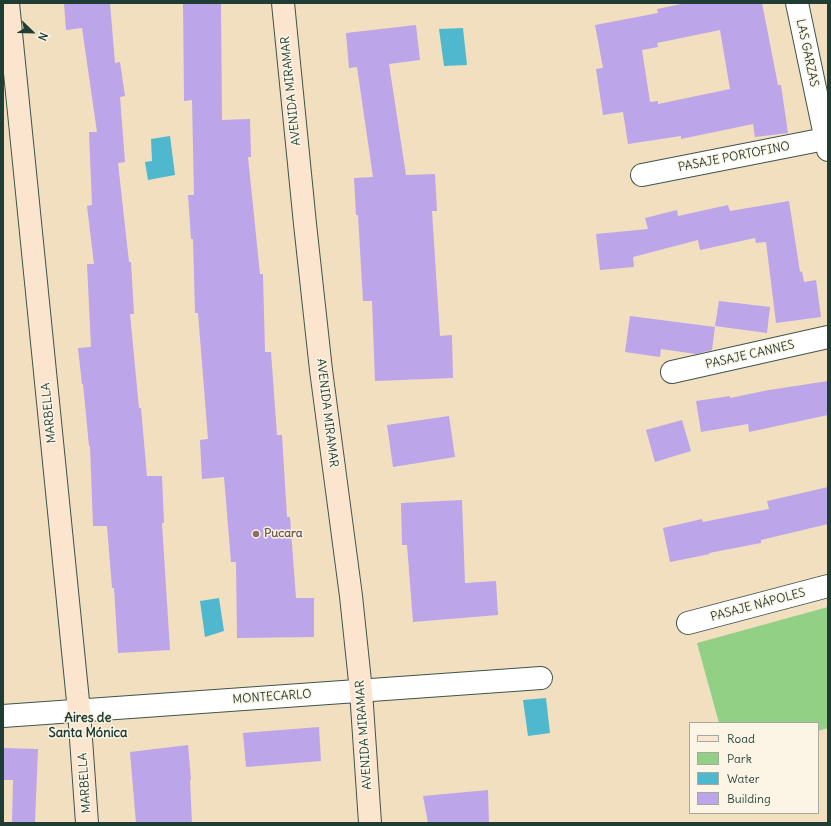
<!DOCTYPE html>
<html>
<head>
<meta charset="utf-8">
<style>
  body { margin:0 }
  #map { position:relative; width:831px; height:826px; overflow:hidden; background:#f1dfc0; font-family:Delius,sans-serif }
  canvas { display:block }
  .frame { position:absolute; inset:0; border:4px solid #1f3d34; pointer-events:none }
  .legend { position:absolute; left:689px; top:722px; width:130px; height:92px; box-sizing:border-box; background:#fcf5e5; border:1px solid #a4ab9e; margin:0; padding:5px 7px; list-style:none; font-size:12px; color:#1f3d34 }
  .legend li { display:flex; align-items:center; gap:8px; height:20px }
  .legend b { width:20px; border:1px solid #a4ab9e }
  .north { position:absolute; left:12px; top:12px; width:40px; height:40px; -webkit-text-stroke:3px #fcf5e5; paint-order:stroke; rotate:113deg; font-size:11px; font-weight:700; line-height:16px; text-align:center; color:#1f3d34 }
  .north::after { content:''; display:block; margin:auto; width:14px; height:18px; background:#1f3d34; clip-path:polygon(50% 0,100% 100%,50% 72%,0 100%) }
</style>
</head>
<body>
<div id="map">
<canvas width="831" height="826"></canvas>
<div class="frame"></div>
<ul class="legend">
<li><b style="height:5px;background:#fce5cf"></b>Road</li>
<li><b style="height:11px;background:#92d086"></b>Park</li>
<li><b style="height:11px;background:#50b8ce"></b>Water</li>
<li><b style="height:11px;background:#bda5e9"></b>Building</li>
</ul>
<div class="north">N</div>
</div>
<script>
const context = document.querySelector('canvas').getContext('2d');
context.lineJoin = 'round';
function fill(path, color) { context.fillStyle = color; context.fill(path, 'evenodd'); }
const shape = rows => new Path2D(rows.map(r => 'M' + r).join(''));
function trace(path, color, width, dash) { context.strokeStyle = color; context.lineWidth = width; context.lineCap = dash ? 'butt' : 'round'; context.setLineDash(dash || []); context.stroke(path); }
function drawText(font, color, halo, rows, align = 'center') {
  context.font = font + ' Delius,sans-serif'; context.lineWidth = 3; context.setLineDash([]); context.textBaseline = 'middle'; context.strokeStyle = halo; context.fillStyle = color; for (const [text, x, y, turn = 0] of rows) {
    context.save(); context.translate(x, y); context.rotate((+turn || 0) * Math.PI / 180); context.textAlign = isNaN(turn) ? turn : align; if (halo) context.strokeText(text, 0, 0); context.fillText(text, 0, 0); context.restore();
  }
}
const green = shape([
  [828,607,828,728,818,731,818,723,719,723,697,643]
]);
const water = shape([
  [463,28,467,65,444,66,439,29],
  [170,136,175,175,148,180,145,162,152,161,151,139],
  [219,598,224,631,205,637,200,601],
  [546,698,550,733,528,736,523,700]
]);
const building = shape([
  [64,3,110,3,115,63,120,62,125,96,120,97,125,162,118,163,129,262,131,262,134,314,130,314,139,408,141,408,147,476,162,476,164,523,162,523,170,650,118,653,114,588,112,588,107,526,93,526,90,446,89,446,83,384,82,384,78,348,91,347,87,264,94,264,87,206,92,205,89,132,97,132,82,28,66,30],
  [183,3,221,3,222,120,250,119,251,157,248,157,260,274,263,274,265,352,271,352,277,435,282,435,287,517,290,517,296,598,314,598,314,637,237,638,236,562,231,562,224,477,202,479,200,440,208,439,198,313,195,313,193,239,191,239,188,195,194,195,192,100,184,101],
  [686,3,762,3,778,85,781,85,788,133,755,137,753,124,681,139,681,136,628,144,623,112,603,115,596,69,603,68,595,25,658,13,657,9],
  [720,30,730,89,658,104,658,101,650,102,642,50,658,47,657,43],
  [416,25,420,60,389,64,406,175,435,174,437,211,432,211,440,336,452,335,453,378,375,381,372,301,363,301,358,215,356,215,354,178,373,177,357,67,349,68,346,33],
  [789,201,800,272,802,271,804,282,816,280,821,317,776,323,766,242,756,243,755,238,700,250,698,240,633,257,634,267,600,270,596,234,648,229,645,218,677,210,678,216,728,205,730,211],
  [719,301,770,307,767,333,715,326],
  [630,316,715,327,712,350,696,354,661,349,660,357,625,352],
  [828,381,828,415,749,432,748,424,701,432,696,401,730,396,730,398,769,390],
  [449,416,455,457,393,467,387,425],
  [682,420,691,451,655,462,646,430],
  [828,487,828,524,761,540,761,543,709,553,710,554,670,562,663,528,702,519,703,522,769,509,767,501],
  [462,500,465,583,496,581,498,615,413,622,407,545,402,545,401,503],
  [319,727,321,761,246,767,243,733],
  [188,745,191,780,190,780,192,823,136,823,130,752],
  [3,748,38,749,35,823,12,823,13,780,3,780],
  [488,790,489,823,428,823,423,796]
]);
const street = shape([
  [797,3,828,150],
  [642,175,825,139],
  [672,372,828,337],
  [688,623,828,586],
  [3,716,541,678]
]);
const secondary = shape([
  [8,3,79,711,87,823],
  [283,3,305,224,321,370,351,596,361,691,370,823]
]);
const markers = [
  [256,534,4,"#8d6e63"]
];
const streetNames = [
  ["LAS GARZAS",807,53,78],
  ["AVENIDA MIRAMAR",291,91,-96],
  ["PASAJE PORTOFINO",734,157,-11],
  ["PASAJE CANNES",750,355,-13],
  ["MARBELLA",49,413,-96],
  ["AVENIDA MIRAMAR",327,413,83],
  ["PASAJE NÁPOLES",758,605,-15],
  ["MONTECARLO",272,697,-4],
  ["AVENIDA MIRAMAR",364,735,-94],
  ["MARBELLA",85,783,-94]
];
const educationNames = [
  ["Pucara",264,534]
];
const neighbourhoodNames = [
  ["Aires de",88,718],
  ["Santa Mónica",88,733]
];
fill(green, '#92d086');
fill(water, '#50b8ce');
fill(building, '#bda5e9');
trace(street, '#3e5549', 24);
trace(secondary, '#3e5549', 24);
trace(street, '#fff', 22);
trace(secondary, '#fce5cf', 22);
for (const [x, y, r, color] of markers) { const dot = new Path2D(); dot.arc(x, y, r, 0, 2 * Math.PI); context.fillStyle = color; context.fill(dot); trace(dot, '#fcf5e5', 1.5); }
drawText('12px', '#1f3d34', '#fcf5e5', streetNames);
drawText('bold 12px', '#785e54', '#fcf5e5', educationNames, 'left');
drawText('bold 13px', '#1f3d34', '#fcf5e5', neighbourhoodNames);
</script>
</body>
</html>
